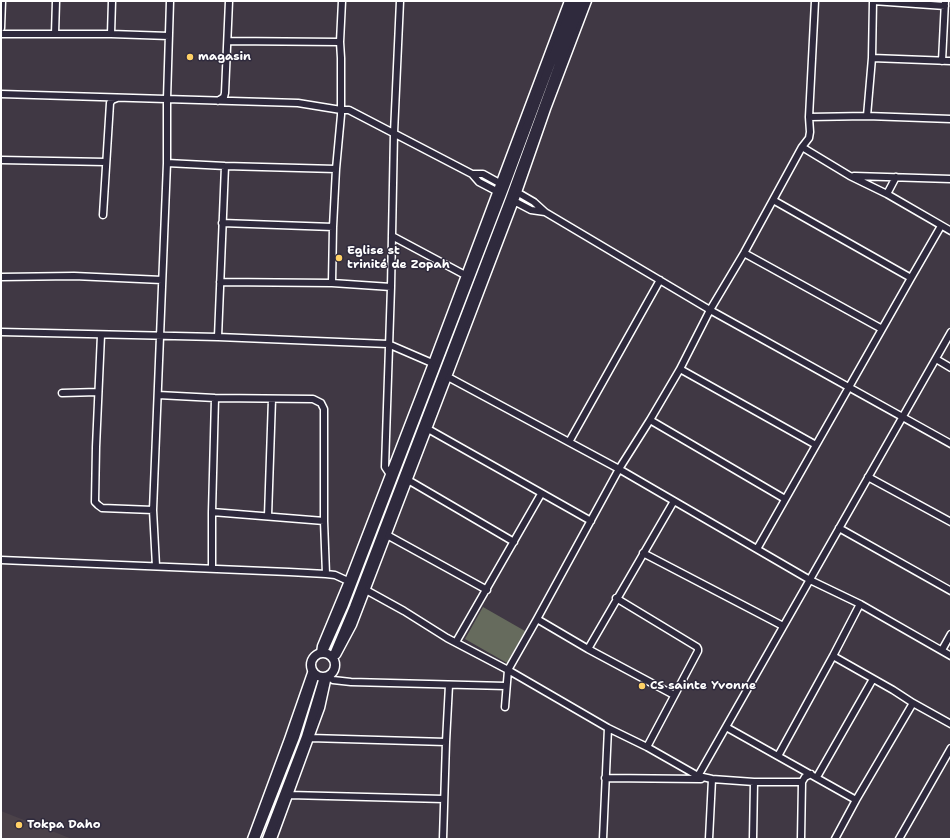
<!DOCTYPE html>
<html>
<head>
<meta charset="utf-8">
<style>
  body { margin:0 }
  #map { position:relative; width:952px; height:840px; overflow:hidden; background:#403844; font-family:"Shantell Sans",sans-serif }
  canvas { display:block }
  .frame { position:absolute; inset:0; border:2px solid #fff; pointer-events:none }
</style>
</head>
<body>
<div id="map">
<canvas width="952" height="840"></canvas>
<div class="frame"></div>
</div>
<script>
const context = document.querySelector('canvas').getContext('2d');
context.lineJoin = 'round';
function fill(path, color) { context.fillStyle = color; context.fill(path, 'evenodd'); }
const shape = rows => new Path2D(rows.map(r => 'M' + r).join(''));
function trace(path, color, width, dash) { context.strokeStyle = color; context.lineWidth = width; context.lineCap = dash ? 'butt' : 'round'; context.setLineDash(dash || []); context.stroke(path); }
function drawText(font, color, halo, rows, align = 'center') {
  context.font = font + ' "Shantell Sans",sans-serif'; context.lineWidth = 3; context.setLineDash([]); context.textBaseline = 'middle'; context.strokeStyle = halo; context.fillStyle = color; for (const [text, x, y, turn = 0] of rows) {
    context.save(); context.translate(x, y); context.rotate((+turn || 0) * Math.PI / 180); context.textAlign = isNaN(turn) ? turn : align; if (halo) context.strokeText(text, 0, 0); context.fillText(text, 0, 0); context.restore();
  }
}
const built = shape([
  [1,811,72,839,1,839]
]);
const green = shape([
  [483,607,525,631,507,663,465,639]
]);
const minor = shape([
  [873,1,945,6],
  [1,28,2,1],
  [1,34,111,34,169,36],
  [55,34,56,1],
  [111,34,112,1],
  [228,41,340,42],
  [872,58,951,61],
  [942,61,945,1],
  [1,94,298,103,341,110,349,110,472,174,479,182,500,193],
  [218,101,224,97,225,93,229,1],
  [867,116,872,58,873,1],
  [809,117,867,116,951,119],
  [802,147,850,176,887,194,951,231],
  [1,160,106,162],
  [167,163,225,166,336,169],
  [472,174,483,174,503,185],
  [854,176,951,179],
  [515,191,534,202,545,212,710,310,951,444],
  [887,194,896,177],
  [512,200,531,210,545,212],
  [773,200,911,278],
  [103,215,110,103,112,100,117,98],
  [222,223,333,227],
  [392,236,465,275],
  [744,253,882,329],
  [1,277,74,276,162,280],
  [220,282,332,283,391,287],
  [332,283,333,227,336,169,341,115,341,58,340,42,342,1],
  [1,332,218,337,388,344,432,363],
  [101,335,96,447,95,502,98,505,102,508,153,510],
  [218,337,225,166],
  [936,359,951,368],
  [680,369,816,445],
  [448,377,619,469,810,580,860,604,951,656],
  [62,393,98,392],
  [158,395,215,398,313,399,321,403,324,409,324,521,326,574],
  [650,420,785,499],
  [428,429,591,521],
  [569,442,660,280],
  [389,473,385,467,391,287,394,133,400,1],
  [868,477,951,522],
  [408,480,514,542],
  [212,512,324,521],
  [268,516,272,399],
  [839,528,951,591],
  [387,535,487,590],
  [757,549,911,278,941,226],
  [643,553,783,626],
  [1,560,289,572,326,574,335,575,348,581],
  [156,566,153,510,167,163,167,99,170,1],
  [212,568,212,512,215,398],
  [366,590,404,611,447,638,508,670,608,728,647,747,698,776,712,779,754,782,802,782],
  [616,598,697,647,698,649,698,651,647,747],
  [537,619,588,649,674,695],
  [456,642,541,494],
  [588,649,674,501],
  [942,650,951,634],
  [320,653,321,646,348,581,432,363,568,1],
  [337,655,353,625,448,377,515,201,547,109,588,1],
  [833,656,893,690,913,703,951,724],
  [328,676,333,680,351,682,506,686],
  [505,707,508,670,537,619,619,469,650,420,680,369,710,310,744,253,802,147,809,138,810,132,809,117,815,1],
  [726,727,856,800],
  [310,738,446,742],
  [778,756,833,656,860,604],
  [698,776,951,332],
  [817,777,873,679],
  [605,778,701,779],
  [289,795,444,799],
  [251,839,288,739,312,670],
  [273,839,310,738,321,708,328,676],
  [443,839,446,742,449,685],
  [603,839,608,728],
  [709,839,712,779],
  [753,839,754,782],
  [801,839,802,782,805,777,811,774],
  [835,839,856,800,913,703],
  [899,839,951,748]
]);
const secondary = shape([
  [323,652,343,607,505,186,574,1],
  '311 665a12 12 0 1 1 24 0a12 12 0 1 1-24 0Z',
  [333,657,354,607,510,199,582,1],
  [255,839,295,737,315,674],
  [267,839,306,737,324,677]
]);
const markers = [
  [190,57,4,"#ffd166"],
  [339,258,4,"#ffd166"],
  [642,686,4,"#ffd166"],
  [19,825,4,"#ffd166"]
];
const poiNames = [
  ["magasin",198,57],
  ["Eglise st",347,251],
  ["trinité de Zopah",347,265],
  ["CS sainte Yvonne",650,686],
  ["Tokpa Daho",27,825]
];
fill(built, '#4b4249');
fill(green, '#666b5d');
trace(minor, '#fff', 9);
trace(secondary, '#fff', 11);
trace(minor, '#2f2a3d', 6);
trace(secondary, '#2f2a3d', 8);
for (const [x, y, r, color] of markers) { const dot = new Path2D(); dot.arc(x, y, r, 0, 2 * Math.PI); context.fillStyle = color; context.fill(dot); trace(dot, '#2f2a3d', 1.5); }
drawText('bold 12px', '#fff', '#2f2a3d', poiNames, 'left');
</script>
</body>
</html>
